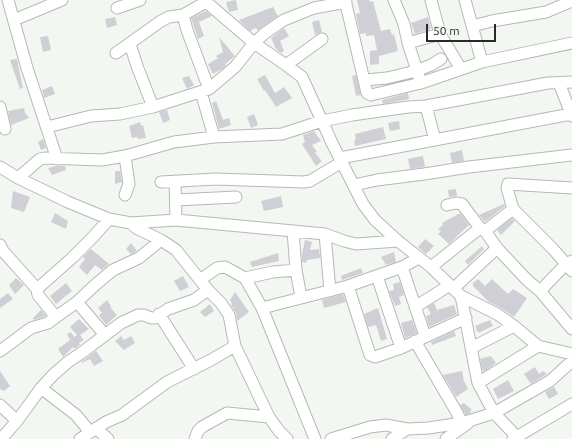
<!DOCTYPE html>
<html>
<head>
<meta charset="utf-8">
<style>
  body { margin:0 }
  #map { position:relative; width:572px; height:439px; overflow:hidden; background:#f3f7f2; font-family:Ubuntu,sans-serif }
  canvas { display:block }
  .scale { position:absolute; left:426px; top:24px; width:70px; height:18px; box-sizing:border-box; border:2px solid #292b29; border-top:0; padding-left:5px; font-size:12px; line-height:14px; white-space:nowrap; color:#292b29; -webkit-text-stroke:3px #f3f7f2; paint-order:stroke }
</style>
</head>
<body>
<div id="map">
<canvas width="572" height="439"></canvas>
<div class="scale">50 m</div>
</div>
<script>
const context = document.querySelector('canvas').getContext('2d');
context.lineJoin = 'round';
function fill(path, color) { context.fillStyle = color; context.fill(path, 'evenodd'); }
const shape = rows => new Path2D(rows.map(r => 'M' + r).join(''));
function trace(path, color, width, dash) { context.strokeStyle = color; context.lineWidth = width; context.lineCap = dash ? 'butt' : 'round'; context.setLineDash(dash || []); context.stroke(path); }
const building = shape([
  [236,0,238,10,229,12,226,2],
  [357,0,369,0,370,2,373,1,381,31,390,29,392,35,394,34,398,51,379,56,379,64,370,65,370,51,377,50,374,35,366,36,366,33,360,34,356,14,360,13],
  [273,7,278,16,258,30,255,28,250,31,239,20],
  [206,11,212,16,199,22,204,36,198,39,191,18],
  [115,17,117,25,107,28,105,19],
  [428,17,431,29,415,34,411,23],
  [319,20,322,32,315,35,312,22],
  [284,28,289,36,280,41,284,51,281,53,276,49,271,38],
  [48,36,51,50,43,52,40,37],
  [219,37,235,56,225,64,226,66,222,69,213,74,208,64,218,58,216,56,223,52],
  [17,59,23,88,20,89,10,60],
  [265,75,275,93,284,87,292,98,276,107,265,90,264,91,257,79],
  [356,75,361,95,356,96,352,76],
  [189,76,194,85,187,89,182,78],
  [52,86,55,94,44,98,42,90],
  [408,93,409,99,383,104,382,100],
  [216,101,223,120,229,118,231,125,219,129,212,103],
  [24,108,25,113,29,118,11,125,8,111],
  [167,110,170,120,163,123,159,112],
  [254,114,258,125,251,128,247,117],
  [399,121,400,129,390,131,388,123],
  [140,122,141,126,143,125,146,138,138,139,137,137,132,138,129,126],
  [383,127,386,139,355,146,354,140,356,139,355,134],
  [314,131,321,141,312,145,317,152,315,153,322,161,316,166,302,144,305,142,303,135],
  [43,139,46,148,41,150,38,142],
  [462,150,464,161,452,163,450,153],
  [423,156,425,167,410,169,408,159],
  [56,166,65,166,66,170,52,175,48,168],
  [115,171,120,171,122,182,115,184],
  [456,189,457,196,449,197,448,190],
  [13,191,30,197,24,212,11,208],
  [281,196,283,207,264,211,261,201],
  [504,204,505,206,485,222,479,215],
  [55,213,68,221,66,229,51,222],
  [460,213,469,225,449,244,438,234,441,231,438,229,443,225,442,223],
  [512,218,515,221,501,235,497,230],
  [425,239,434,246,426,254,418,247],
  [305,240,312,242,310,250,319,249,320,258,307,260,306,263,302,262,302,254],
  [131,243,137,251,131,254,126,249],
  [482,246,484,249,468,265,465,261],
  [91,249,109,264,102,270,95,265,87,275,79,267,85,259,83,257],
  [394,252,396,262,386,265,381,257],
  [278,253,279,261,252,267,250,262],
  [361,268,363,273,342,280,341,276],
  [183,276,189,287,180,291,174,281],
  [16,278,24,285,15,294,9,285],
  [478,279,485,286,492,279,508,294,513,289,527,298,514,317,501,308,489,302,473,286,473,283],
  [400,282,404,295,399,297,401,304,395,306,389,291,394,290,393,284],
  [66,283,72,291,56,304,50,296],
  [235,292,249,312,237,321,236,313,231,305,232,304,230,300],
  [8,293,13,299,0,308,0,299],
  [343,294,346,302,324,308,322,300],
  [107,300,111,306,110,307,117,315,106,325,99,315,102,313,98,308],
  [434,303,437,310,454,305,457,314,429,327,426,316,431,314,427,307],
  [210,304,214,311,205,317,200,312],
  [378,308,387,339,381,341,376,325,368,327,364,314],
  [41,310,46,316,34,320,33,318],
  [79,319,89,329,80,335,84,340,79,343,80,345,74,349,73,347,63,357,58,349,70,340,67,334,71,332,74,337,77,335,70,327],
  [412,320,417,333,405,338,401,323],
  [490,320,493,326,478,333,475,326],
  [454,331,456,336,432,345,431,342],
  [121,336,124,340,131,336,135,343,124,350,115,341],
  [96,351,103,361,94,366,90,359,82,363,81,362],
  [491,356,496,363,485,371,483,371,480,359],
  [535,367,539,374,543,371,547,374,531,384,524,374],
  [0,371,10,386,4,391,1,389,0,390],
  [462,371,464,381,468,389,456,397,443,375],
  [508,380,514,391,498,399,493,389],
  [554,387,558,394,549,399,545,392],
  [464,403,472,410,470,411,471,413,466,415,460,405]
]);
const minor = shape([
  [8,0,27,68,57,159],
  [204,0,254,43,286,65,302,77,332,143,363,204,375,220,398,241,431,267,461,296,497,314,514,326,538,346,572,354],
  [345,0,367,93,371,95,421,83,482,62,572,43],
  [394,0,404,24,408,43,421,83],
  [431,0,440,34,461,69],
  [465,0,482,62],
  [117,8,140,0],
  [183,15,187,30,209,89],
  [14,20,62,0],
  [472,26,492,21,546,12,572,1],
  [408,43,440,34],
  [130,44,137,66,153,107],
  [116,53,161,21,169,17,183,15,206,2],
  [286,65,322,39],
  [365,80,387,78,416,71,431,65,441,59],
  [559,83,572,116],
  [201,92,214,137],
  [426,106,435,140],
  [0,107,5,129],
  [47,127,91,116,120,114,153,107,209,89,235,67,254,43,265,33,284,20,314,8,346,2],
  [125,156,129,184,125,195],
  [340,158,571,114],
  [0,167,18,178,40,159,45,158,102,160,125,156,174,142,214,137,282,134,322,121,352,115,408,107,426,106,548,83,572,82],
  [18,178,68,202,109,219,131,223,176,220,325,234,344,241,356,244,398,241],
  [175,181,176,220],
  [161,182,216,179,304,182,310,181,342,162],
  [354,185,377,180,424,174,469,167,572,155],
  [572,188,508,184,507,188,513,209,485,231,497,248,527,280,540,291,566,264,572,261],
  [176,200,236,197],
  [447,205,456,203,462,204,480,228,485,231],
  [513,209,553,249,572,271],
  [131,223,136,228,161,240,176,250,208,290,221,303,229,315,235,346,269,417,279,431,287,439],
  [293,231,296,270,301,297],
  [325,234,330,291],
  [0,245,3,251,37,289],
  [419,258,402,267,348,286,370,355,375,357,401,348,466,318],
  [402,267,425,336],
  [431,267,480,228],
  [377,276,401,348],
  [245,278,273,272,296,270],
  [200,280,217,268,225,267,245,278,262,308,315,439],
  [454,288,497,248],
  [540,291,572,329],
  [461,296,478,383,494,413,519,439],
  [77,302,105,335],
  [415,307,450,285],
  [262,308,348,286],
  [159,314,194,369],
  [56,317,38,295,37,289,72,258,93,237,109,219],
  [415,341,456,411,462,423],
  [471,348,514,326],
  [0,351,31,328,48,323,56,317,77,302,95,285,113,270,139,258,161,240],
  [478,383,538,346],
  [41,388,76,415,90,432],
  [0,405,17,421],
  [96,428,108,439],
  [1,439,17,421,41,388,54,374,68,362,84,351,121,323,138,315,144,315,151,318,155,318,168,309,194,300,208,290],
  [80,439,106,422,122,415,167,382,211,360,235,346],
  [195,439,198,431,202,427,227,413,269,417],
  [331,439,370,427,386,425,407,429,428,428,462,423,494,413,550,381,572,361],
  [392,439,407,429],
  [446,439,468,423],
  [513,439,572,404]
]);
fill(building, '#d0cfd5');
trace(minor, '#b5b9b4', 13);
trace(minor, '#fff', 11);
</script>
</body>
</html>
